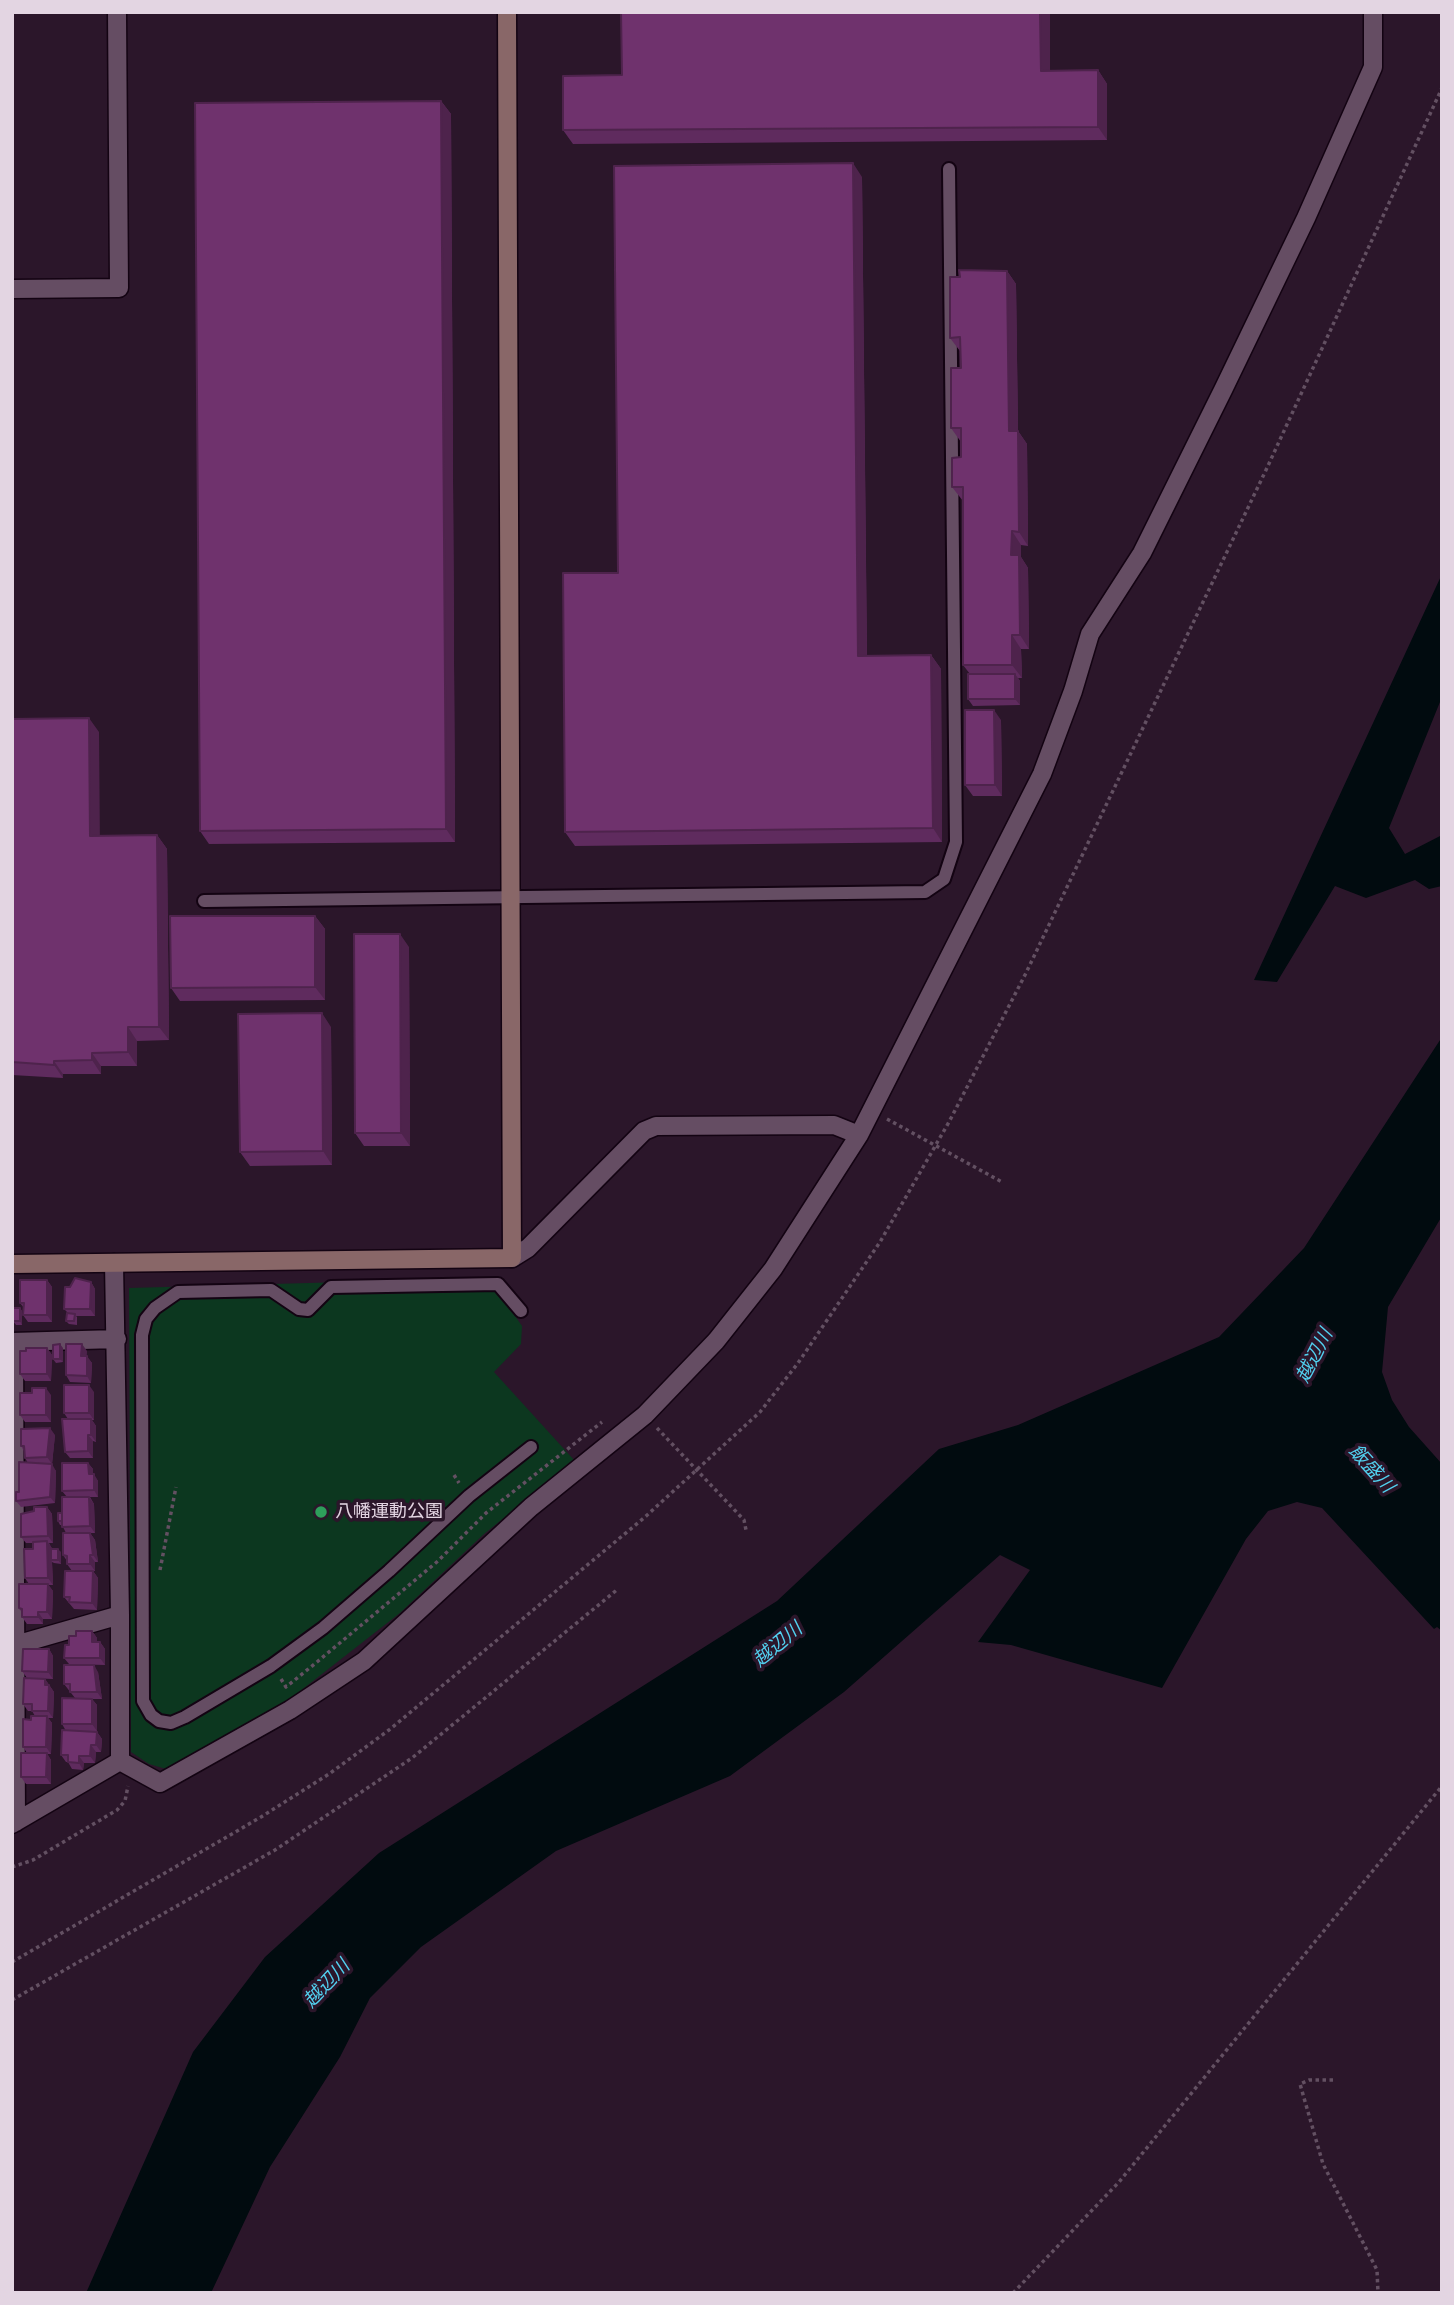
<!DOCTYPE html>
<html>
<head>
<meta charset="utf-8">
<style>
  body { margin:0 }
  #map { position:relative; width:1454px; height:2305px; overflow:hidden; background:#2b162a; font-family:Merriweather,serif }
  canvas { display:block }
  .frame { position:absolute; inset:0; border:14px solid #e3d5e2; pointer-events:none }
</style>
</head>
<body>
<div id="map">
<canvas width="1454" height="2305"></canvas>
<div class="frame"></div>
</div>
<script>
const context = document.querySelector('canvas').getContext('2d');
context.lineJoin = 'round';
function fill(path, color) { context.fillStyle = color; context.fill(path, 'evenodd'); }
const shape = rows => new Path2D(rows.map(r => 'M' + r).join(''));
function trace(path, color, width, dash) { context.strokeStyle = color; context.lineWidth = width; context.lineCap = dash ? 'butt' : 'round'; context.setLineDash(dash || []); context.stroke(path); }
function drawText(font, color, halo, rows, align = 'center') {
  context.font = font + ' Merriweather,"Noto Sans JP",serif'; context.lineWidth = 7; context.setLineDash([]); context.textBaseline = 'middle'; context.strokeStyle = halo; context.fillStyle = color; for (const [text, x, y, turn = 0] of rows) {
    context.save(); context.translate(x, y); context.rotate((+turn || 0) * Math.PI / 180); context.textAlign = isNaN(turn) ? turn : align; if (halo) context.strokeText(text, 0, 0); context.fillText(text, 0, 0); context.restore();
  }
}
const green = shape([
  [489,1278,522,1326,521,1344,494,1372,575,1461,484,1534,400,1613,290,1699,166,1769,149,1764,131,1752,129,1288]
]);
const water = shape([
  [1442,574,1442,697,1389,828,1405,854,1442,835,1442,886,1429,889,1415,880,1366,898,1335,886,1277,982,1254,980],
  [1442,1037,1442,1216,1388,1307,1382,1372,1392,1400,1409,1427,1442,1464,1442,1631,1437,1627,1434,1629,1322,1508,1297,1502,1268,1511,1246,1539,1162,1688,1011,1645,978,1642,1030,1570,1000,1555,844,1692,730,1776,556,1851,421,1947,370,1998,340,2057,270,2167,211,2293,86,2293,193,2052,265,1957,379,1853,777,1601,939,1449,1018,1425,1219,1337,1304,1248]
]);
const path = shape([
  [887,1119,1002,1182],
  [657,1428,744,1520,746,1530],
  [454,1475,459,1483],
  [160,1570,176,1487],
  [281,1679,286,1687,317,1662,438,1561,486,1513,602,1422],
  [12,1867,33,1860,117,1810,125,1801,128,1786],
  [12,1962,261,1817,329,1774,389,1730,645,1517,760,1412,798,1363,880,1242,949,1122,1026,973,1266,470,1442,88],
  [12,2000,275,1850,412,1758,618,1589],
  [1333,2080,1309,2080,1300,2084,1323,2164,1377,2270,1378,2293],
  [1013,2293,1119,2182,1442,1786]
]);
const lane = shape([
  [204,901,925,892,944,879,956,842,949,169],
  [521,1311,498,1284,331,1287,308,1310,299,1309,271,1290,178,1292,155,1308,146,1319,142,1335,143,1701,151,1715,159,1721,171,1723,185,1717,271,1666,323,1628,389,1571,469,1496,531,1447]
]);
const street = shape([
  [12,289,119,288,117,12],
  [512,1258,528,1248,644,1131,656,1126,834,1125,859,1135],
  [12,1342,117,1339],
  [14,1342,16,1822],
  [12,1646,120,1615],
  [120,1761,160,1783,290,1710,364,1661,531,1507,645,1415,716,1341,773,1269,859,1135,1042,774,1073,691,1090,634,1142,553,1223,390,1306,218,1373,67,1373,12],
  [12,1824,120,1761,120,1615,114,1263]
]);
const secondary = shape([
  [12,1264,512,1258,507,12]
]);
const wall = shape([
  [621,12,1050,12,1050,71,1098,70,1107,84,1107,140,573,144,563,130,622,75],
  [441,101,451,114,455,842,209,844,200,831],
  [862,177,867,656,931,655,941,669,942,842,575,846,565,832,618,573],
  [1007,271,1016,284,1018,431,1027,444,1028,546,1021,545,1021,557,1028,568,1029,649,1021,649,1022,678,1018,678,1020,681,1020,705,973,706,968,699,970,674,963,665,963,501,952,487,961,457,961,442,951,428,961,368,960,351,950,338],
  [12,719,99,732,99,836,157,835,167,849,169,1040,137,1041,137,1066,101,1066,101,1074,63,1074,63,1078,12,1075],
  [1001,720,1002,796,973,796,965,785],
  [315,916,325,929,325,1000,180,1001,171,988],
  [409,947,410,1146,364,1146,355,1133],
  [331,1027,332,1165,250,1166,240,1152],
  [47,1280,52,1287,52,1322,28,1322,23,1315,24,1308,20,1303],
  [91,1282,95,1289,95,1316,76,1316,77,1317,77,1325,69,1324,66,1321,68,1313,64,1309,70,1287],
  [20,1308,22,1311,22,1325,16,1325,13,1321],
  [47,1348,52,1355,51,1381,25,1381,20,1374,26,1351],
  [63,1348,63,1362,56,1363,53,1359],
  [87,1351,86,1356,92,1363,91,1383,70,1382,66,1375],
  [94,1392,94,1420,92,1420,96,1426,96,1442,93,1441,93,1458,70,1458,65,1452,68,1419,64,1413],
  [51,1395,51,1422,25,1422,20,1415],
  [55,1435,52,1464,50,1464,56,1471,55,1503,21,1507,16,1501,28,1463,25,1458,24,1451,21,1446],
  [88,1463,93,1469,93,1474,98,1481,98,1497,90,1497,94,1504,95,1533,90,1533,95,1540,98,1562,95,1562,95,1571,79,1571,93,1571,98,1578,97,1610,74,1609,64,1597,72,1571,67,1564,67,1561,63,1555,66,1533,62,1525,60,1525,58,1521,67,1497,62,1491],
  [47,1507,52,1514,53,1543,49,1543,52,1549,61,1552,61,1564,54,1563,52,1562,53,1585,48,1585,53,1591,52,1619,43,1619,43,1624,27,1624,22,1617,22,1613,19,1608,29,1584,25,1578,33,1549,33,1543,26,1543,21,1537],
  [92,1631,97,1638,97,1642,100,1642,105,1649,105,1665,69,1664,64,1658,69,1645,76,1636],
  [49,1649,53,1656,53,1679,27,1678,22,1671],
  [98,1672,102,1699,92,1699,97,1705,97,1731,81,1731,97,1732,102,1739,101,1752,96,1752,95,1763,84,1763,83,1770,72,1769,68,1762,66,1762,61,1755,66,1731,62,1724,75,1698,64,1684],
  [45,1679,54,1692,53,1718,48,1718,52,1723,51,1754,47,1754,51,1760,51,1784,26,1784,21,1777,27,1753,23,1747,31,1720,35,1716,32,1711,28,1711,23,1704]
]);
const shadedWall = shape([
  [1040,12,1050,12,1050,84,1041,71],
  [1098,70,1107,84,1107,140,1098,127],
  [441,101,451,114,455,842,446,829],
  [853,163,862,177,867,669,858,656],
  [1007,271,1016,284,1018,431,1027,444,1028,546,1019,532,1009,431],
  [1012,531,1021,545,1021,557,1028,568,1029,649,1020,635,1011,555],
  [1012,635,1021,649,1022,678,1012,665],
  [931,655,941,669,942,842,933,828],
  [1015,674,1020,681,1020,705,1015,699],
  [994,710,1001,720,1002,796,995,785],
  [89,718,99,732,100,850,90,836],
  [157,835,167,849,169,1040,159,1027],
  [315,916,325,929,325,1000,315,987],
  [400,934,409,947,410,1146,401,1133],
  [322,1013,331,1027,332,1165,323,1151],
  [128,1027,137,1041,137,1066,128,1052],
  [92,1053,101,1066,101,1074,92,1060],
  [54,1061,63,1074,63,1078,54,1065],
  [47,1280,52,1287,52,1322,47,1315],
  [91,1282,95,1289,95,1316,90,1309],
  [20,1308,22,1311,22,1325,20,1321],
  [60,1344,63,1348,63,1362,60,1359],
  [82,1344,87,1351,86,1363,81,1356],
  [47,1348,52,1355,51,1381,47,1374],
  [87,1356,92,1363,91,1383,87,1376],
  [89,1385,94,1392,94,1420,89,1413],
  [46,1388,51,1395,51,1422,46,1415],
  [91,1419,96,1426,96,1442,91,1435],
  [50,1428,55,1435,52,1464,47,1457],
  [88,1435,93,1441,93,1458,88,1451],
  [88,1463,93,1469,93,1481,89,1474],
  [52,1464,56,1471,55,1503,50,1497],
  [94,1474,98,1481,98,1497,94,1490],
  [89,1497,94,1504,95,1533,90,1526],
  [47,1507,52,1514,53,1543,48,1536],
  [90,1533,95,1540,98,1562,93,1555],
  [47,1541,52,1548,52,1560,51,1560,52,1562,53,1585,48,1578],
  [58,1549,61,1552,61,1564,58,1560],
  [90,1555,95,1562,95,1571,90,1564],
  [93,1571,98,1578,97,1610,92,1603],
  [48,1584,53,1591,52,1619,47,1612],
  [38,1612,43,1619,43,1624,38,1617],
  [92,1631,97,1638,97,1649,92,1642],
  [100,1642,105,1649,105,1665,100,1658],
  [49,1649,53,1656,53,1679,48,1672],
  [94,1665,98,1672,102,1699,97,1692],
  [45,1679,54,1692,53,1718,48,1711],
  [92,1699,97,1705,97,1731,92,1724],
  [47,1716,52,1723,51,1754,46,1747],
  [97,1732,102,1739,101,1752,96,1745],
  [91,1745,96,1752,95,1763,90,1756],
  [47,1753,51,1760,51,1784,46,1777],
  [79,1756,84,1763,83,1770,79,1763]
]);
const building = shape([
  [621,12,1040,12,1041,71,1098,70,1098,127,563,130,563,76,622,75,621,12],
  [441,101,446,829,200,831,195,103,441,101],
  [853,163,858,656,931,655,933,828,565,832,563,573,618,573,614,166,853,163],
  [959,270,1007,271,1009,431,1018,431,1019,532,1012,531,1011,555,1019,555,1020,635,1012,635,1012,665,963,665,963,487,952,487,952,458,961,457,961,428,951,428,951,368,961,368,960,337,950,338,950,277,960,277,959,270],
  [968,674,1015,674,1015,699,968,699,968,674],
  [965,710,994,710,995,785,965,785,965,710],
  [89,718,90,836,157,835,159,1027,128,1027,128,1052,92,1053,92,1060,54,1061,54,1065,12,1062,12,719,89,718],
  [170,916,315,916,315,987,171,988,170,916],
  [354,934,400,934,401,1133,355,1133,354,934],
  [322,1013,323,1151,240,1152,238,1014,322,1013],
  [75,1278,91,1282,90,1309,64,1309,65,1287,70,1287,75,1278],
  [20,1280,47,1280,47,1315,23,1315,24,1303,20,1303,20,1280],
  [13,1308,20,1308,20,1321,13,1321,13,1308],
  [67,1313,75,1314,74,1321,66,1321,67,1313],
  [60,1344,60,1359,53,1359,53,1345,60,1344],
  [66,1344,82,1344,81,1356,87,1356,87,1376,66,1375,66,1344],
  [26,1348,47,1348,47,1374,20,1374,20,1351,26,1351,26,1348],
  [64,1385,89,1385,89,1413,64,1413,64,1385],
  [32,1388,46,1388,46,1415,20,1415,20,1393,32,1393,32,1388],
  [62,1419,91,1419,91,1435,88,1435,88,1451,65,1452,62,1419],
  [50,1428,47,1457,25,1458,24,1446,21,1446,21,1429,50,1428],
  [19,1462,52,1464,50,1497,16,1501,16,1492,19,1492,19,1462],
  [62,1463,88,1463,89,1474,94,1474,94,1490,62,1491,62,1463],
  [62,1497,89,1497,90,1526,62,1527,62,1497],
  [34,1507,47,1507,48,1536,21,1537,21,1514,34,1511,34,1507],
  [58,1513,62,1513,62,1521,58,1521,58,1513],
  [63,1533,90,1533,93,1555,90,1555,90,1564,67,1564,67,1556,63,1555,63,1533],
  [47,1541,48,1578,25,1578,24,1549,33,1549,33,1542,47,1541],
  [51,1549,58,1549,58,1560,51,1560,51,1549],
  [65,1571,93,1571,92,1603,69,1602,70,1597,64,1597,65,1571],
  [19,1584,48,1584,47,1612,38,1612,38,1617,22,1617,22,1609,19,1608,19,1584],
  [76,1631,92,1631,92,1642,100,1642,100,1658,64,1658,65,1645,69,1645,69,1636,76,1636,76,1631],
  [23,1649,49,1649,48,1672,22,1671,23,1649],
  [64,1665,94,1665,97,1692,70,1692,70,1684,64,1684,64,1665],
  [24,1678,45,1679,45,1685,49,1685,48,1711,32,1711,32,1704,23,1704,24,1678],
  [62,1698,92,1699,92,1724,62,1724,62,1698],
  [31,1716,47,1716,46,1747,23,1747,23,1719,31,1720,31,1716],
  [62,1730,97,1732,96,1745,91,1745,90,1756,79,1756,79,1763,68,1762,68,1755,61,1755,62,1730],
  [21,1753,47,1753,46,1777,21,1777,21,1753]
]);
const markers = [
  [321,1512,7,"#2e9e5b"]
];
const poiNames = [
  ["八幡運動公園",335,1512]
];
const waterNames = [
  ["越辺川",1315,1356,-63],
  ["飯盛川",1371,1469,48],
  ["越辺川",778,1645,-40],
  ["越辺川",327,1984,-47]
];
fill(green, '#0c371f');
fill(water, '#010b0f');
trace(lane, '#130312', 16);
trace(street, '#130312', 21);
trace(secondary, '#130312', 21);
trace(path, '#635062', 3.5, [3.5, 3.5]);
trace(lane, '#654d63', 12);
trace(street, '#654d63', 18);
trace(secondary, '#896768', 18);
fill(wall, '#5f2b5e');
fill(shadedWall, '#4e234c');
fill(building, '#6f326d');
trace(building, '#4e234c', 2);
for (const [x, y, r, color] of markers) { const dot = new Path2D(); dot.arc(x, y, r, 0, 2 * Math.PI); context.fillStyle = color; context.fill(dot); trace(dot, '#2b162a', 2.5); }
drawText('18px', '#e3d5e2', '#2b162a', poiNames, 'left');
drawText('italic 19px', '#52d0ef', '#2b162a', waterNames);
</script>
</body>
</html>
